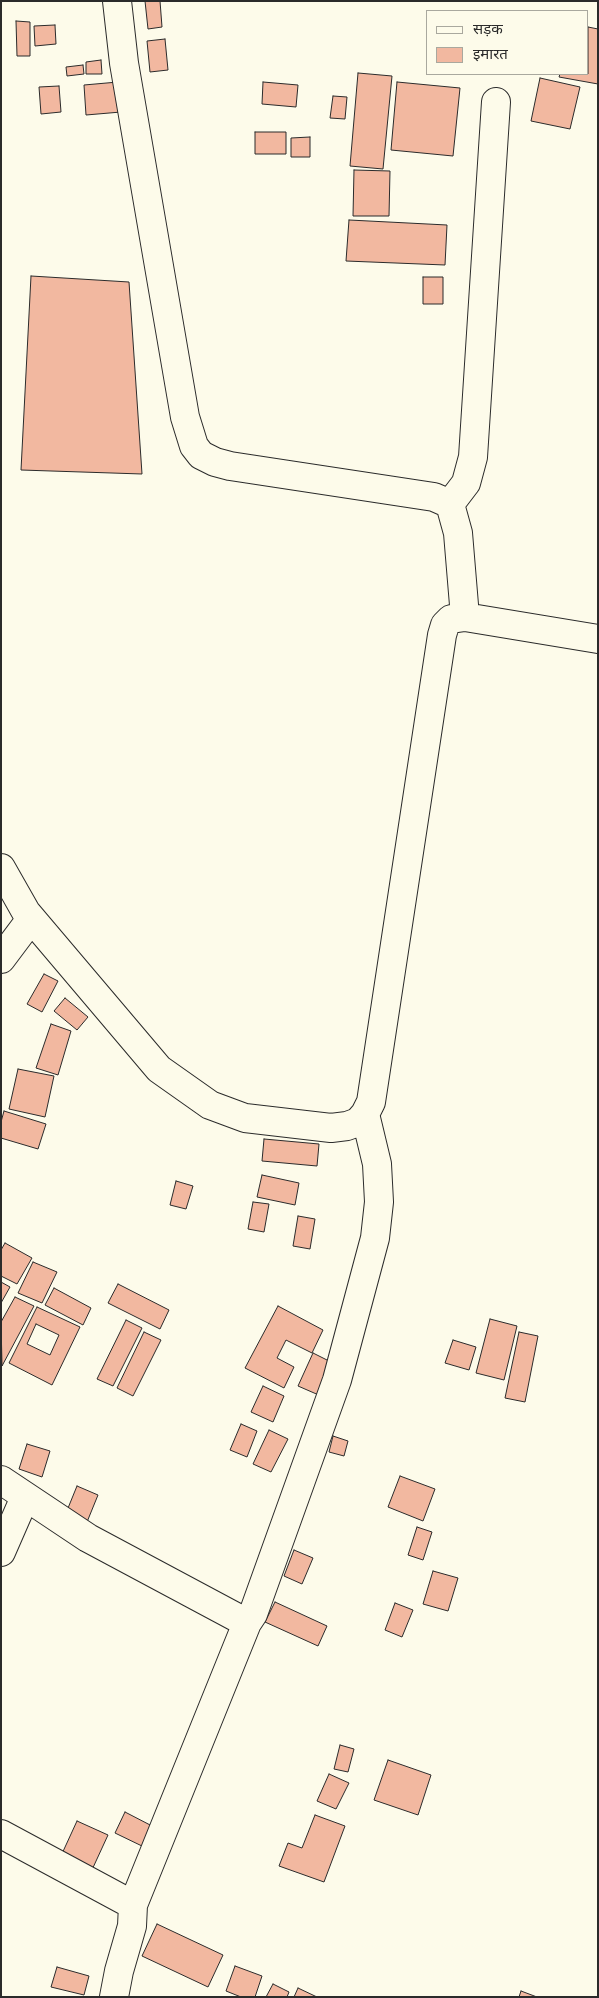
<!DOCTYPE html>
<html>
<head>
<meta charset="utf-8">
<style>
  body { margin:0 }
  #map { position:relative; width:599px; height:1998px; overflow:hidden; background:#fdfbea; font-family:"Fira Sans","Noto Sans Devanagari",sans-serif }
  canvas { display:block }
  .frame { position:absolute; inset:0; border:2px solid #2b2b2b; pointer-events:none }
  .legend { position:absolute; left:426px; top:10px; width:162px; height:65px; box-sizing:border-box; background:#fdfbea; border:1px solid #a9a89e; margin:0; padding:6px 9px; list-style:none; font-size:15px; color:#2b2b2b }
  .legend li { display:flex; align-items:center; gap:10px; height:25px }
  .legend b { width:25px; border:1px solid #a9a89e }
</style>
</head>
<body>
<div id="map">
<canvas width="599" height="1998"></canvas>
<div class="frame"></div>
<ul class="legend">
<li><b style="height:6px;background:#fdfbea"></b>सड़क</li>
<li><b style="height:14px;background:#f2b8a0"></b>इमारत</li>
</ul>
</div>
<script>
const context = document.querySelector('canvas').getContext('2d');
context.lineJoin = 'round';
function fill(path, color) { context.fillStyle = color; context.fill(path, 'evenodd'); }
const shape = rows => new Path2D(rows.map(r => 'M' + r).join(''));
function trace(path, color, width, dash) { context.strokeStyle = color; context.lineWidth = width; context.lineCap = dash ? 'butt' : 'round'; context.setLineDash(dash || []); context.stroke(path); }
const building = shape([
  [145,1,160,1,162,27,148,29,145,1],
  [16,21,30,22,30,56,17,56,16,21],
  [55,25,56,44,35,46,34,26,55,25],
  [588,27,598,29,598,84,559,77,560,74,588,74,588,27],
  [165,39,168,70,150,72,147,41,165,39],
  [101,60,102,74,86,74,86,62,101,60],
  [83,65,84,74,67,76,66,67,83,65],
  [358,73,392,76,383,169,350,166,358,73],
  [540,78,580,87,570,129,531,121,540,78],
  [118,82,121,112,86,115,84,85,118,82],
  [263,82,298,85,296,107,262,104,263,82],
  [397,82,460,88,453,156,391,150,397,82],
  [59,86,61,112,41,114,39,87,59,86],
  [333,96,347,97,345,119,330,118,333,96],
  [255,132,286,132,286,154,255,154,255,132],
  [310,137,310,157,291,157,291,138,310,137],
  [354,170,390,171,389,216,353,216,354,170],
  [349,220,447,225,445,265,346,261,349,220],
  [31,276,129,282,142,474,21,470,31,276],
  [423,277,443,277,443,304,423,304,423,277],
  [44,974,58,981,42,1012,27,1004,44,974],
  [65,998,88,1017,77,1030,54,1011,65,998],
  [51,1024,71,1031,58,1075,36,1068,51,1024],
  [18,1069,54,1076,45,1117,9,1109,18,1069],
  [4,1111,46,1124,38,1149,1,1138,1,1122,4,1111],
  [264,1139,319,1144,317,1166,262,1161,264,1139],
  [262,1175,299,1183,295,1205,257,1197,262,1175],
  [176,1181,193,1186,186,1209,170,1205,176,1181],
  [253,1202,269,1204,264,1232,248,1229,253,1202],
  [298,1216,315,1219,310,1249,293,1246,298,1216],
  [5,1243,32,1258,17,1284,1,1276,1,1250,5,1243],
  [33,1262,57,1272,42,1303,18,1293,33,1262],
  [1,1282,10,1287,1,1303,1,1282],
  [118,1284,169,1310,160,1329,108,1303,118,1284],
  [54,1288,91,1308,83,1325,45,1305,54,1288],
  [15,1297,34,1306,2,1366,1,1322,15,1297],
  [278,1306,323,1330,312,1353,286,1340,277,1358,294,1367,284,1388,245,1368,278,1306],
  [37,1307,80,1327,52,1385,9,1363,37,1307],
  [36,1324,59,1335,50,1355,27,1344,36,1324],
  [490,1319,517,1326,504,1380,476,1373,490,1319],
  [126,1320,142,1328,113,1386,97,1379,126,1320],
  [144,1332,161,1340,133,1396,117,1388,144,1332],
  [519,1332,538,1336,525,1402,505,1398,519,1332],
  [453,1340,476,1347,469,1370,445,1363,453,1340],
  [313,1353,335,1364,321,1396,298,1386,313,1353],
  [263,1386,284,1396,273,1422,251,1412,263,1386],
  [241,1424,257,1431,247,1457,230,1450,241,1424],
  [269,1430,288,1439,271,1472,253,1464,269,1430],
  [333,1436,348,1441,344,1456,329,1452,333,1436],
  [27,1444,50,1451,42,1477,19,1469,27,1444],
  [400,1476,435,1489,423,1521,388,1507,400,1476],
  [77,1486,98,1495,87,1522,66,1513,77,1486],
  [417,1527,432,1532,423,1560,408,1555,417,1527],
  [294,1550,313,1558,302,1584,284,1576,294,1550],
  [433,1571,458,1578,448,1611,423,1604,433,1571],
  [275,1602,327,1626,318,1646,265,1622,275,1602],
  [395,1603,413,1610,402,1637,385,1630,395,1603],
  [340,1745,354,1749,348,1772,334,1769,340,1745],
  [388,1760,431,1775,418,1815,374,1800,388,1760],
  [329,1774,349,1783,336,1809,317,1801,329,1774],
  [125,1812,154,1827,144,1847,115,1833,125,1812],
  [315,1815,345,1826,324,1882,279,1866,288,1843,302,1848,315,1815],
  [77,1821,108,1835,91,1872,60,1858,77,1821],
  [157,1924,223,1955,208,1987,142,1956,157,1924],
  [235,1966,262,1976,255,1997,241,1997,226,1991,235,1966],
  [57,1967,89,1976,84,1995,51,1987,57,1967],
  [273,1984,289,1992,287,1997,266,1997,273,1984],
  [298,1988,317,1997,294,1997,298,1988],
  [521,1991,537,1997,519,1997,521,1991]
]);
const street = shape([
  [117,1,124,63,185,417,194,446,201,455,215,462,230,466,434,497,450,504,458,533,465,617],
  [450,504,466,483,473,457,496,102],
  [1,868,26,912,159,1069,210,1105,245,1118,331,1128,347,1126,358,1122,365,1114,371,1102,442,635,445,625,451,619,465,617,598,639],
  [1,959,31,919],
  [1,1480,88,1538,247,1623],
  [1,1552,25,1497],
  [1,1834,133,1905],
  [114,1997,119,1971,132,1926,133,1905,247,1623,253,1614,337,1380,375,1238,379,1202,377,1164,365,1114]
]);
fill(building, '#f2b8a0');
trace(building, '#2b2b2b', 1);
trace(street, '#2b2b2b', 30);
trace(street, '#fdfbea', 28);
</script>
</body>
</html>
